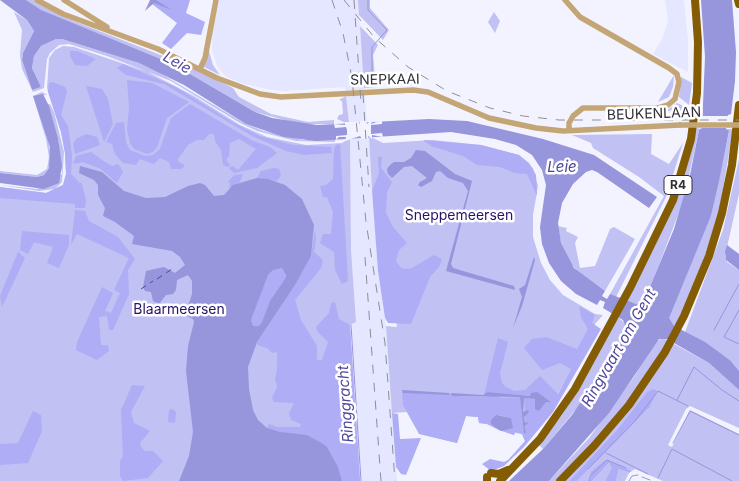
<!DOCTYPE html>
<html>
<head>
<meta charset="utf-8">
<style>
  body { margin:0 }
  canvas { display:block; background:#f2f3fe }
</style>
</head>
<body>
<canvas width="739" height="481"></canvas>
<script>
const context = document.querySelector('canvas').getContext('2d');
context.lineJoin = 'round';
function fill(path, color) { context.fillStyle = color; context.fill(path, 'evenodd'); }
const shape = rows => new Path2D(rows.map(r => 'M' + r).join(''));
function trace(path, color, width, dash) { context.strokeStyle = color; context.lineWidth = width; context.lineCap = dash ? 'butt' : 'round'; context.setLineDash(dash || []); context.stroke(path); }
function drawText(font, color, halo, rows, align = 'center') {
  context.font = font + ' Inter,sans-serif'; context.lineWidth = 5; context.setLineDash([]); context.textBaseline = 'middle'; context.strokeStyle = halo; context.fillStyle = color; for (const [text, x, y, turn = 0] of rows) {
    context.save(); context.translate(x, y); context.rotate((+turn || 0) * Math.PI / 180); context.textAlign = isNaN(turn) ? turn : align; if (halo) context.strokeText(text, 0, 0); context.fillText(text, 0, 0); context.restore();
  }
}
const built = shape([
  [219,0,358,0,367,123,349,123,345,87,284,91,266,89,241,83,225,76,217,66,212,50,212,31],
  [665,0,684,0,688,40,688,72,653,54,662,39,668,21],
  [369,136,378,271,386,326,397,481,361,481,351,325,356,322,351,250,350,138]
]);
const green = shape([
  [26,0,33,0,61,16,186,65,233,88,239,97,271,114,308,122,334,120,334,124,299,124,255,112,173,64,40,10],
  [358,0,370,0,370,8,389,30,383,40,359,15],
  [14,12,27,20,34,31,23,53,22,60,32,90,41,87,32,68,34,56,41,46,56,39,62,39,139,63,160,73,246,124,264,131,303,140,335,139,335,142,296,141,257,131,240,123,171,81,107,56,69,44,59,45,50,53,47,59,44,88,33,92,22,69,20,55,22,30],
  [494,12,500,21,495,33,488,22],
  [360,26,378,45,373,55,376,87,364,88],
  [63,46,74,47,148,72,194,96,240,125,267,137,306,145,342,143,350,138,351,250,356,322,350,325,360,481,0,481,0,187,46,193,63,185,66,174,65,153,61,132,47,88,49,58,55,50],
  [209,51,213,65,220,75,204,67],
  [674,75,673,87,669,97,658,102],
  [681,77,692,83,689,105,679,97],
  [42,92,47,95,43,95,51,158,49,168,44,175,37,177,0,173,0,171,37,175,47,169,49,157,46,139,33,96],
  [346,96,349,123,346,123,337,119,339,115,343,114,342,101,339,100],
  [677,103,690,109,689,116,685,112,678,110,666,111],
  [48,104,50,104,54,112,64,152,62,182,55,189,39,191,0,185,37,189,62,174,58,138],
  [696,128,702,129,699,130,683,202,652,283,642,302,636,304,626,302,676,201,692,148],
  [726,129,733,129,719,213,695,285,675,327,669,321,669,316,711,216,729,132],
  [652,134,651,154,669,164,683,143,666,197,616,297,610,294,664,196,639,177,593,148,591,143,572,135],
  [369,136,383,143,433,140,481,145,519,155,533,168,538,186,533,215,533,237,541,263,550,280,563,295,595,314,603,315,595,324,553,403,525,441,522,434,515,433,514,435,499,430,487,424,479,423,478,417,466,416,457,443,420,434,407,412,392,413,386,326,397,327,379,174,372,190],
  [739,159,739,194,725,256,727,262,739,270,739,371,731,361,685,332,723,230],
  [558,226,567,228,566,231,578,237,575,243,580,268,595,266,610,229,614,227,635,239,605,291,580,274,569,261,561,243],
  [618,317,626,324,628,332,587,396,543,449,538,444,562,415,585,379],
  [663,338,709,363,739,390,739,428,690,406,686,409,668,445,672,447,690,410,739,434,739,481,663,481,635,469,632,471,607,459,588,477,588,481,577,481,649,408,646,393,616,431,569,481,549,481,589,438,634,377,655,342],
  [609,463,613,467,605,481,592,481],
  [619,469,629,473,625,481,616,481]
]);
const forest = shape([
  [154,0,190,0,186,13,205,22,201,35,187,33,171,49,162,43,177,23,152,4],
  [70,51,77,51,96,59,87,66,75,65,70,56],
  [123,64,176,87,234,123,260,136,293,145,331,147,332,153,304,155,286,151,252,136,164,84,126,75,117,68],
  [127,80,152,83,189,102,167,118,157,147,153,152,147,154,134,149,130,143,127,129,129,108],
  [53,82,65,87,67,91,61,115,68,126,72,155,71,174,79,182,77,186,80,182,82,184,86,200,85,208,75,208,75,204,0,198,0,187,46,193,63,185,66,174,65,153,61,132,48,92,49,83],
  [86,86,102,89,108,99,113,124,104,142],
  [190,104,253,141,270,147,277,153,257,168,234,173,229,168,232,166,238,170,256,149,239,139,230,143,229,156,226,160,230,165,228,167,223,165,221,150,215,141,214,134,209,134,204,140,197,140,188,145,178,159,178,161,185,166,181,169,171,169,169,162,160,158,154,164,140,159,136,165,123,163,115,154,112,144,106,142,116,123,124,122,126,142,130,150,145,156,153,155,160,149,171,118],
  [86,134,97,137,100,145,75,154,73,144,76,139],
  [423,140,481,145,519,155,529,163,536,175,537,196,527,174,515,173,500,167,477,165,463,156,431,146],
  [340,144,348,281,342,284,335,270,334,252,320,243,323,234,331,234,333,212,327,197,323,197,320,186,326,185,333,179,334,149,336,145],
  [91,152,105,162,112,166,118,164,121,168,123,172,117,183,101,169,83,162,73,164,76,156],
  [378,157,382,157,381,168,392,182,387,192,386,213,393,227,407,243,399,250,396,261,401,268,406,269,412,268,434,255,442,259,439,267,430,277,411,324,388,323,385,318,378,271,372,190,379,173],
  [274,168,279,169,281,175,277,181,257,178,261,171],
  [243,174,240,182,229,189,230,183,228,182,234,175],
  [75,210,85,211,89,221,118,237,135,259,128,270,129,294,113,330,109,330,107,316,99,317,101,345,108,345,109,351,97,360,76,350,77,342,102,287,113,293,105,311,111,313,120,293,114,290,129,258,77,234,71,245],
  [315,230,316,237,314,252,323,260,321,268,295,300,301,320,317,346,317,360,322,360,328,342,317,331,316,327,329,313,331,303,335,302,339,319,350,325,360,481,342,481,338,467,322,443,307,435,280,433,267,428,269,424,277,427,300,427,301,424,291,420,289,413,294,403,274,402,272,398,277,387,275,379,277,370,277,352,272,353,267,348,257,345,257,342,295,285,311,256],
  [22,231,69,235,69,245,59,268,47,263,53,247,34,242,28,254,20,250],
  [18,252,25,258,2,307,0,296],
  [282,268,285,270,285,279,270,301,262,322,259,326,253,326,251,320,268,275,273,270],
  [579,306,595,315,592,323,601,329,553,412,524,447,504,466,491,471,482,464,490,459,504,462,508,460,525,441,522,434,515,432,514,435,499,430,487,424,479,423,478,417,466,416,457,443,419,434,403,405,402,392,450,395,451,393,452,396,484,397,493,395,503,398,520,397,524,433,526,432,524,398,535,399,539,411,546,402,551,401,531,396,488,392,484,395,498,338,508,342,500,373,502,383,506,387,514,391,525,390,540,376,558,394,571,369,560,363,542,370,524,348,532,339,546,337,577,349,588,329,581,317],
  [500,415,511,418,501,430,499,428],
  [132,385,145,386,131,412,134,423,150,431,140,443,141,447,145,451,153,451,163,461,148,478,123,481,120,476,120,461,123,456,121,410],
  [653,389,657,391,649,408,582,476,577,481,569,481,616,431,646,393],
  [173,409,176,412,175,423,168,422,169,410],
  [33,411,41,415,42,431,28,463,0,465,0,444,18,443],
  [392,413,398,414,400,439,421,438,406,475,401,474,396,467],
  [607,459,632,471,629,473,619,469,616,481,605,481,612,468,609,463,592,481,588,481,591,472]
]);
const water = shape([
  [0,0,26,0,41,10,173,64,255,112,272,118,317,125,429,119,467,121,543,139,594,155,657,197,649,208,597,172,592,170,586,172,573,184,562,203,558,223,561,243,574,268,605,291,602,296,607,299,610,294,636,304,645,299,674,229,690,175,699,130,702,128,705,57,701,0,732,0,736,52,735,81,731,114,728,115,726,129,729,131,719,181,711,216,669,318,674,326,705,342,731,361,739,371,739,390,709,363,667,339,659,339,609,413,549,481,509,481,543,449,572,415,628,332,623,320,603,308,605,302,600,300,597,305,576,294,561,281,549,263,542,244,540,227,546,185,542,170,532,155,516,145,495,139,451,132,316,141,284,137,246,124,184,85,139,63,62,39,56,39,41,46,34,56,32,68,41,87,32,90,22,60,23,53,34,31,27,20],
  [150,0,156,0,172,10,154,3,145,11],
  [43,94,49,106,58,138,62,166,59,183,44,189,0,183,0,173,37,177,44,175,49,168,50,147,33,96],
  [416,150,425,151,455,174,472,181,451,264,453,268,514,286,515,290,446,271,468,191,463,183,448,178,440,171,436,172,432,181,421,187,418,185,420,182,427,178,412,166,404,167,392,178,388,174,387,169,390,165,394,162,404,162,411,158],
  [80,166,102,172,124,191,146,198,165,197,188,186,200,183,205,185,214,196,224,195,233,185,257,178,268,179,285,185,302,199,314,225,311,256,295,285,257,342,248,367,249,389,253,410,258,420,267,428,280,432,307,435,322,443,327,447,338,467,342,481,179,481,189,456,193,432,186,371,188,346,194,322,193,319,185,315,192,294,192,281,188,275,177,280,176,290,173,294,166,295,159,304,153,301,151,292,145,291,143,287,146,271,164,267,175,273,185,265,180,257,172,251,132,244,134,236,115,222,103,216,105,208,98,195,98,185,94,180,79,173],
  [282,268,286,275,285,279,270,301,262,322,259,326,253,326,251,320,268,275,273,270],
  [727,245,739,254,739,270,726,260,725,252],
  [534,257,535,260,522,306,513,328,522,297,519,289,525,285],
  [402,390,449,393,450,395,403,393],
  [488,392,530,396,531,393,537,392,551,402,546,402,539,411,535,409,535,399,524,398,523,412,528,410,529,412,524,417,525,423,529,422,525,426,526,433,524,433,520,397,452,396,451,393,483,395],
  [496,415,511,418,513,428,501,431,491,424,491,420]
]);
const pier = shape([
  [701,116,733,116,730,117,729,128,697,128,700,127],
  [366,120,367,124,371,120,373,120,371,124,382,120,382,124,371,125,371,134,382,133,383,137,372,135,372,139,368,136,368,139,362,139,360,136,345,141,346,137,339,137,336,140,336,136,347,135,347,130,346,127,335,128,334,124,345,125,345,122,358,122,360,124,360,121]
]);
const stream = shape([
  [368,0,368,10,387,30,372,47,372,84],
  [739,310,724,337,739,344],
  [351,325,361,481],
  [714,330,739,284],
  [677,400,694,367,722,390,739,401],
  [673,443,690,411,739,435],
  [606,453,648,474],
  [588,469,635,421,658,391,688,406],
  [642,477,650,480],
  [658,478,672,449,732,481],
  [589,481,589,477,607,460,626,468],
  [629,481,632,476,638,475]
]);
const ferry = shape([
  [157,279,172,269],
  [141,289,153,281]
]);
const tertiary = shape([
  [37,0,63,14,158,49,217,78,260,94,281,97,413,90,428,92,489,118,536,128,563,131,680,125],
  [64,0,107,27],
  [565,0,580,17,669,68,677,74,679,82,675,99,668,105,658,108,583,108,573,116,569,123,569,130],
  [200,69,205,58,216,0]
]);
const trunk = shape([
  [738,0,739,4],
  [491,473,499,474,508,470],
  [487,477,487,481],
  [500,481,540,439,575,389,630,288,673,200,691,139,697,93,698,42,695,0],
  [560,481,594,446,629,405,665,352,684,316,709,256,722,213,732,165,739,105]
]);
const rail = shape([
  [332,0,343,33,352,78,366,222,385,343,395,481],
  [344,0,374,37,408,67,447,91,490,108,523,116,559,120,739,120],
  [354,0,361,102],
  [363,94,369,187],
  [365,257,381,481]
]);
const tertiaryBridge = shape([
  [680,125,739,125]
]);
const shields = [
  [678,185,28]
];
const shieldNames = [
  ["R4",678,185]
];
const streetNames = [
  ["SNEPKAAI",385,80,-1],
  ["BEUKENLAAN",654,114,-2]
];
const parkNames = [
  ["Sneppemeersen",459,216],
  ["Blaarmeersen",179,310]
];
const waterNames = [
  ["Leie",177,63,29],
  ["Leie",562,167],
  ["Ringvaart om Gent",619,348,-60],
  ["Ringgracht",346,404,-94]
];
fill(built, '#e5e6ff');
fill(green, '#c1c1f4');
fill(forest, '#aeadf5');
fill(water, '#9795dc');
fill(pier, '#f2f3fe');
trace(stream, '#9795dc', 1);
trace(ferry, '#4f469a', 1, [6, 5]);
trace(tertiary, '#c4a676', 5.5);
trace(trunk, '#845c03', 8);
trace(rail, '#8e8e97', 1, [9, 9]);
trace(tertiaryBridge, '#c4a676', 5.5);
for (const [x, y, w] of shields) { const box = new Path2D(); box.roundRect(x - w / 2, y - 9.5, w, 19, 4); context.fillStyle = '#fff'; context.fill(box); trace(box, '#2f2f36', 1); }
drawText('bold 12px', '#2f2f36', null, shieldNames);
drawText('14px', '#2f2f36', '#fff', streetNames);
drawText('14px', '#271466', '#fff', parkNames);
drawText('italic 15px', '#4f469a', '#fff', waterNames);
</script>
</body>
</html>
